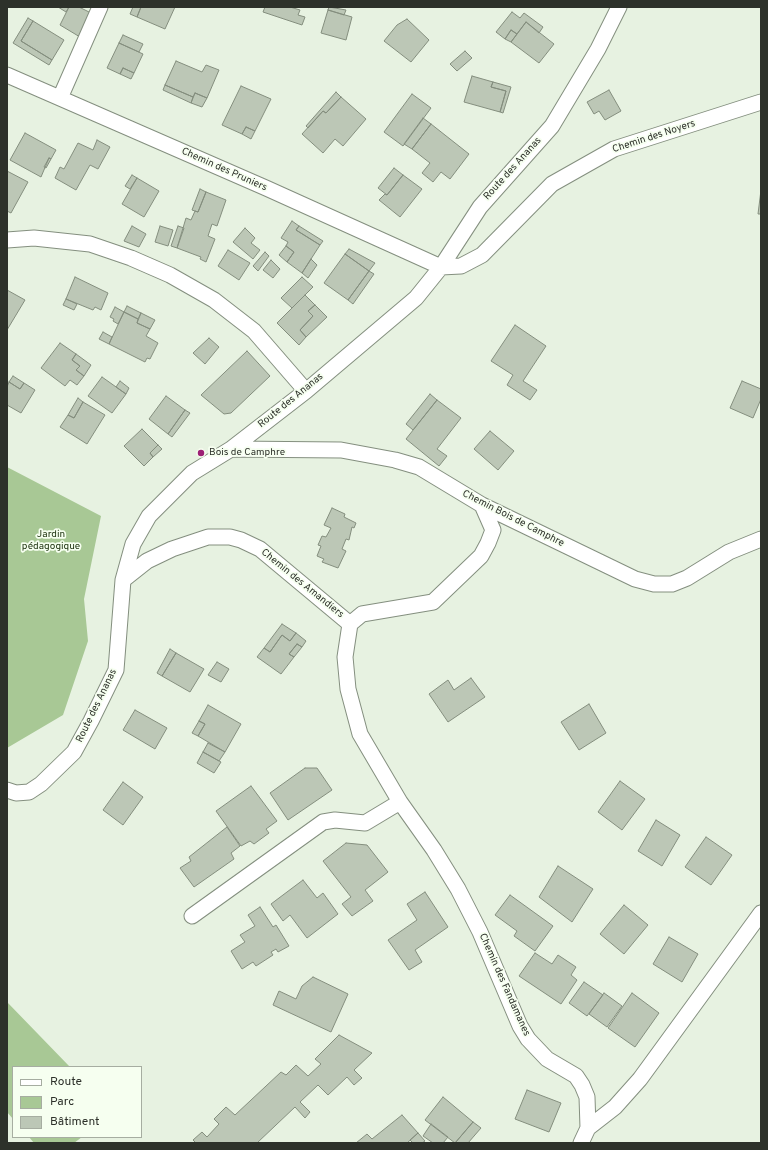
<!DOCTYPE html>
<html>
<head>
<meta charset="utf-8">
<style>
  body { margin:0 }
  #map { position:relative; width:768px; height:1150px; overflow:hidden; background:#e7f2e1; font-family:Overpass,sans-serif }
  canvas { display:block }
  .frame { position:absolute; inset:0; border:8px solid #2d312a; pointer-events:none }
  .legend { position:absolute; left:12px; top:1066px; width:130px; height:72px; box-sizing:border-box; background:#f6fff0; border:1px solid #a6ada1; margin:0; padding:5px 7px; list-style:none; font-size:12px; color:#2d312a }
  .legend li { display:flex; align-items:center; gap:8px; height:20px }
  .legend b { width:20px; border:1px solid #a6ada1 }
</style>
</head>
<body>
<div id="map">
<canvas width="768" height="1150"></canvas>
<div class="frame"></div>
<ul class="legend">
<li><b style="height:5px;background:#fff"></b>Route</li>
<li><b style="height:11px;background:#a8c895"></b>Parc</li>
<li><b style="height:11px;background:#bcc7b6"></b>Bâtiment</li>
</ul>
</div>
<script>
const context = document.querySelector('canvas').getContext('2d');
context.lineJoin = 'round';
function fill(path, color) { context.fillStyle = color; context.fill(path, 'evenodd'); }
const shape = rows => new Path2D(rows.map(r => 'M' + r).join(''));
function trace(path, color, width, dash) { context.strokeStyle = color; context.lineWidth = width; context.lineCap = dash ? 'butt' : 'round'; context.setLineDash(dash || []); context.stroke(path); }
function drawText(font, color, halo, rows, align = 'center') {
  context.font = font + ' Overpass,sans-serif'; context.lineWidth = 3.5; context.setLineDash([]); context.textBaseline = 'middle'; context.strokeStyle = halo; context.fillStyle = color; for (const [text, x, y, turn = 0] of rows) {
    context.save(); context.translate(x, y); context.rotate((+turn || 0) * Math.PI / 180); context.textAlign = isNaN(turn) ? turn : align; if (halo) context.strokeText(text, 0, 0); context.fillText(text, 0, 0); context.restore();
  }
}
const green = shape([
  [7,467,101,516,84,599,88,641,63,715,7,748],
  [7,1002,70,1067,13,1067,13,1119,7,1112],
  [29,1137,82,1137,74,1143,34,1143]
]);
const building = shape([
  [58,7,69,7,66,12,58,7],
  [69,7,79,7,91,13,80,37,60,25,69,7],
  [133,7,141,7,137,17,130,14,133,7],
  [141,7,175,7,165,29,137,17,141,7],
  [265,7,290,7,300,10,298,15,305,17,302,25,263,12,265,7],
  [329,7,346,10,344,15,328,10,329,7],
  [328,10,352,17,346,40,321,33,328,10],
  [512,12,520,18,524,13,543,27,539,33,526,22,517,34,511,30,505,39,496,32,512,12],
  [28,18,33,21,21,41,52,60,49,65,13,43,28,18],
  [407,19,429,40,411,62,384,41,397,25,407,19],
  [33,21,64,40,52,60,21,41,33,21],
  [526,22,554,44,539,63,511,42,526,22],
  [511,30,517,34,511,42,505,39,511,30],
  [123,35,143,44,139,52,119,43,123,35],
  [119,43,143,54,134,73,123,68,120,74,107,68,119,43],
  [465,51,472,58,457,71,450,64,465,51],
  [176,61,202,72,206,65,219,70,207,98,195,93,193,97,165,85,176,61],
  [123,68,134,73,131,79,120,74,123,68],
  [472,76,493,82,491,87,506,91,500,112,464,102,472,76],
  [493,82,511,87,503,113,500,112,506,91,491,87,493,82],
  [165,85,193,97,191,103,163,90,165,85],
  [241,86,271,99,255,131,246,127,242,134,222,125,241,86],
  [609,90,621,111,605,120,599,111,594,114,587,102,609,90],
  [336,92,341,97,326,113,323,111,308,128,306,126,336,92],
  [195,93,207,98,202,107,191,103,195,93],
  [412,94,431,108,403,146,384,132,412,94],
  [341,97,366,119,343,146,335,139,323,153,302,134,323,111,326,113,341,97],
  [423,118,431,124,412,149,404,144,423,118],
  [431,124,469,154,450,179,441,172,433,182,422,173,430,163,412,149,431,124],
  [246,127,255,131,251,139,242,134,246,127],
  [25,133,56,150,51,159,49,158,41,177,10,160,25,133],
  [97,140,110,147,98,169,90,165,76,190,55,178,60,167,64,169,78,143,93,150,97,140],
  [49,158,51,159,46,168,44,167,49,158],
  [394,168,403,175,387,195,378,188,394,168],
  [7,171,28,182,11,213,7,211,7,171],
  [132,175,137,178,130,189,125,186,132,175],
  [403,175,422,189,400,217,379,200,385,194,387,195,403,175],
  [137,178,159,191,144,217,122,204,137,178],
  [200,189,206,192,198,212,192,210,200,189],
  [761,190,761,214,758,214,761,190],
  [206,192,226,200,217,226,212,224,208,236,215,239,206,262,200,259,201,257,177,248,186,218,191,220,195,211,198,212,206,192],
  [292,221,299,226,296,230,320,245,302,273,287,262,294,252,286,246,288,242,281,238,292,221],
  [132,226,146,234,139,247,124,241,132,226],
  [160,226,173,230,168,246,155,242,160,226],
  [178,226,184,228,177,248,171,246,178,226],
  [299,226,323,241,320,245,296,230,299,226],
  [245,228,255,238,251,243,260,250,253,259,233,242,245,228],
  [286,246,294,252,287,262,279,255,286,246],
  [349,249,375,263,369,271,345,254,349,249],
  [228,250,250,263,239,280,218,266,228,250],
  [265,252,269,256,258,271,253,266,265,252],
  [345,254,369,271,348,300,324,283,345,254],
  [311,259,317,265,308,278,302,273,311,259],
  [271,260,280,269,273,278,263,270,271,260],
  [369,271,374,274,353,304,348,300,369,271],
  [75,277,108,293,101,310,95,307,93,310,66,299,75,277],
  [302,277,313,287,292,308,281,298,302,277],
  [7,290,25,300,7,330,7,290],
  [305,295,315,305,308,311,313,316,300,330,306,337,299,345,277,323,305,295],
  [66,299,77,304,74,310,63,305,66,299],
  [315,305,327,317,306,337,300,330,313,316,308,311,315,305],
  [127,306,141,313,138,319,124,312,127,306],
  [115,307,124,312,118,324,113,321,114,319,110,317,115,307],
  [124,312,138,319,137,323,150,329,146,336,158,343,150,359,147,358,145,362,109,344,124,312],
  [141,313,155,320,150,329,137,323,141,313],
  [515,325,546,346,523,381,537,390,530,400,507,385,513,375,491,361,515,325],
  [103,332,112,337,109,344,99,339,103,332],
  [209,338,219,347,205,364,193,353,209,338],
  [60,343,76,354,72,360,80,366,76,370,84,376,77,385,70,380,65,386,41,368,60,343],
  [247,351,270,376,231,413,224,414,201,395,247,351],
  [76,354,91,365,84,376,76,370,80,366,72,360,76,354],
  [13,376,24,383,20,389,9,382,13,376],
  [102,377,126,394,112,413,88,396,102,377],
  [120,381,129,388,126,394,116,387,120,381],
  [742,381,761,389,761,399,753,418,730,408,742,381],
  [9,382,20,389,24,383,35,390,21,413,7,405,7,387,9,382],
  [430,394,437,400,413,430,406,424,430,394],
  [166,396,185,410,168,434,149,419,166,396],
  [78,398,83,402,74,418,68,415,78,398],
  [437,400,461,418,437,449,447,456,439,466,406,439,437,400],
  [83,402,105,415,87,444,60,427,68,415,74,418,83,402],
  [185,410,190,413,172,437,168,434,185,410],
  [142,429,158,445,150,453,153,457,144,466,124,446,142,429],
  [490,431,514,451,498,470,474,449,490,431],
  [158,445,162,449,153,457,150,453,158,445],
  [332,508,345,514,344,517,356,523,354,528,352,527,349,540,346,539,342,549,346,551,338,568,322,562,324,559,317,556,321,546,318,545,322,536,326,537,331,528,324,525,332,508],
  [282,624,296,633,290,641,282,635,270,652,264,648,282,624],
  [296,633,306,641,302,647,297,644,289,654,294,657,281,674,257,657,264,648,270,652,282,635,290,641,296,633],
  [297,644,302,647,294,657,289,654,297,644],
  [170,649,176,653,162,676,157,673,170,649],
  [176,653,204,669,190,692,162,676,176,653],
  [217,662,229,669,221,682,208,675,217,662],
  [471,678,485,697,448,722,429,694,448,680,454,690,471,678],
  [589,704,606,733,579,750,561,722,589,704],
  [208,705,241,724,225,752,198,736,205,724,199,721,208,705],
  [135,710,167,728,155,749,123,730,135,710],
  [199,721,205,724,198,736,192,733,199,721],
  [208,743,225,752,219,761,203,752,208,743],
  [203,752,221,762,214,773,197,763,203,752],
  [305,768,317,768,332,790,288,820,270,793,305,768],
  [620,781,645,799,622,830,598,812,620,781],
  [123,782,143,797,123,825,103,810,123,782],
  [251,786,277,821,266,829,269,833,254,844,250,841,241,846,216,811,251,786],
  [656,820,680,835,662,866,638,851,656,820],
  [227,827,240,846,231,853,234,859,194,887,180,868,191,861,189,857,227,827],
  [706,837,732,855,711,885,685,867,706,837],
  [346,843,367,845,388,872,365,890,373,901,352,916,342,904,351,897,323,861,346,843],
  [558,866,593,889,572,922,539,897,558,866],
  [303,880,317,898,323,893,338,914,307,938,290,915,283,921,271,904,303,880],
  [425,892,448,927,415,950,422,962,409,970,388,940,417,920,407,904,425,892],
  [510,895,553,926,535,951,514,936,517,931,495,915,510,895],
  [624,905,648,925,624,954,600,934,624,905],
  [260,907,273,927,276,925,289,946,278,952,276,949,271,952,273,955,256,966,253,962,242,969,231,951,245,942,240,935,255,926,248,915,260,907],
  [669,937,698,954,682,982,653,964,669,937],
  [535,953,552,964,558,955,576,967,571,975,577,980,561,1004,519,976,535,953],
  [313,977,348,994,331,1032,273,1005,279,991,296,999,302,986,313,977],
  [584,982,603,995,587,1016,569,1003,584,982],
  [604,993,622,1006,607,1027,589,1014,604,993],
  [632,993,659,1013,635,1047,608,1028,632,993],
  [339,1035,372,1053,354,1070,362,1078,354,1085,347,1077,328,1095,318,1085,300,1102,310,1112,305,1118,295,1107,257,1143,196,1143,193,1140,202,1132,207,1137,219,1124,214,1119,226,1107,235,1115,281,1072,286,1075,296,1065,308,1076,321,1064,315,1059,339,1035],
  [527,1090,561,1103,549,1132,515,1119,527,1090],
  [443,1097,473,1122,455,1143,425,1120,443,1097],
  [402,1115,418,1133,407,1143,356,1143,367,1134,372,1139,402,1115],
  [473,1122,481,1128,468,1143,455,1143,473,1122],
  [431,1124,448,1137,443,1143,433,1143,423,1136,431,1124],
  [418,1133,425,1141,422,1143,413,1143,410,1140,418,1133]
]);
const street = shape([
  [7,75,266,188,441,267,461,266,482,255,552,184,614,149,761,102],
  [60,98,100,7],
  [7,240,34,238,90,244,131,258,170,275,214,300,254,331,306,391],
  [231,449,341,450,395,460,419,467,482,505,635,579,654,584,672,584,687,578,729,552,761,539],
  [482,505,493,530,488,543,481,556,433,602,362,614,350,624,345,657,348,689,360,734,400,802,434,850,458,889,480,932,520,1026,528,1039,547,1059,576,1076,582,1085,587,1097,588,1128,615,1107,640,1079,761,913],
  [123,580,147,561,172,549,208,537,230,537,241,540,260,549,350,624],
  [7,790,16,793,29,792,41,784,74,752,91,721,116,670,123,580,133,544,149,516,192,473,231,449,306,391,416,298,441,267,480,207,552,126,598,49,619,7],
  [192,916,323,822,335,820,365,823,400,802],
  [581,1143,588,1128]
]);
const markers = [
  [201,453,4,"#9c1f75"]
];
const streetNames = [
  ["Chemin des Noyers",654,137,-18],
  ["Route des Ananas",513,169,-48],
  ["Chemin des Pruniers",224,170,24],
  ["Route des Ananas",291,401,-39],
  ["Chemin Bois de Camphre",513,519,27],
  ["Chemin des Amandiers",302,584,39],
  ["Route des Ananas",97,706,-64],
  ["Chemin des Fandamanes",504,985,66]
];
const poiNames = [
  ["Bois de Camphre",209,453]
];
const parkNames = [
  ["Jardin",51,535],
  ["pédagogique",51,547]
];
fill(green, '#a8c895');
fill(building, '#bcc7b6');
trace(building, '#848e7e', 1);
trace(street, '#848f7f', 17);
trace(street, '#fff', 15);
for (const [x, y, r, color] of markers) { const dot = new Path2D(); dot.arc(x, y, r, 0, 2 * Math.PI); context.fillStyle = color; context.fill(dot); trace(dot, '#f6fff0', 1.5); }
drawText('10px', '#2d312a', '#f6fff0', streetNames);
drawText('10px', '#2d312a', '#f6fff0', poiNames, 'left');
drawText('10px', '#203512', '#f6fff0', parkNames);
</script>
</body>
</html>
